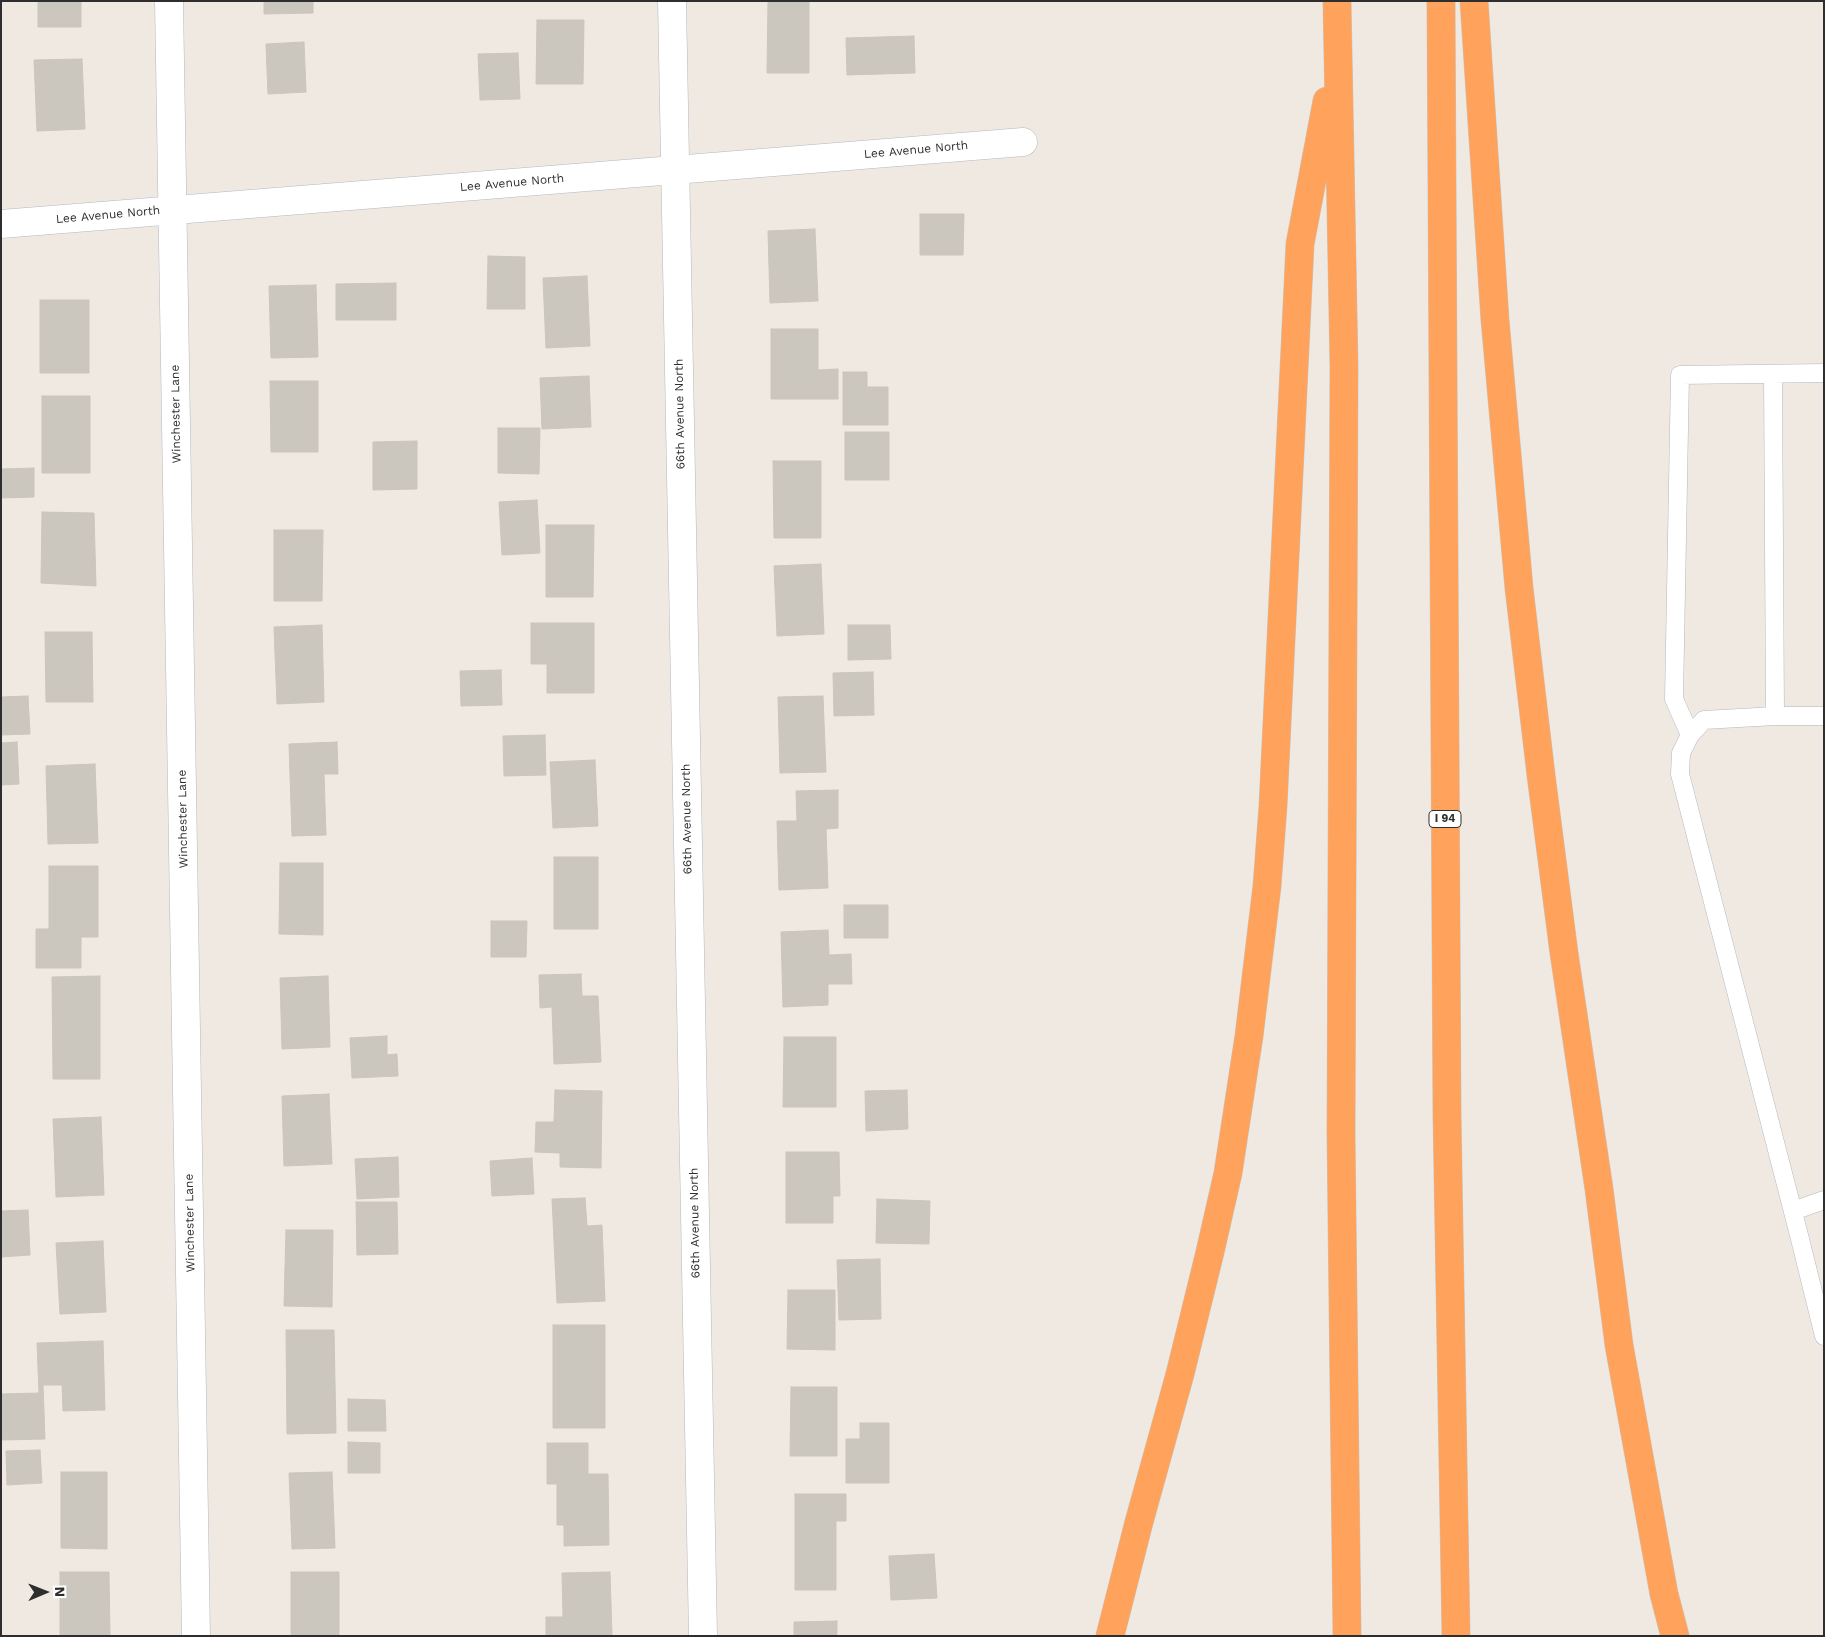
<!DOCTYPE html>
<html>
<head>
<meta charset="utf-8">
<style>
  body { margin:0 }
  #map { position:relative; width:1825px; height:1637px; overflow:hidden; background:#efe9e1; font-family:"Work Sans",sans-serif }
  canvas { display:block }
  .frame { position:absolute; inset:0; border:2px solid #2e2e2e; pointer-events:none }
  .north { position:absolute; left:20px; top:1567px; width:50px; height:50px; -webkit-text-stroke:4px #fff; paint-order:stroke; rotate:89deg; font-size:14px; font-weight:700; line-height:20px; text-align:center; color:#2e2e2e }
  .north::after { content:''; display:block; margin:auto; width:18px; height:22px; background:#2e2e2e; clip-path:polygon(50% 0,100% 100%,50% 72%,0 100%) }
</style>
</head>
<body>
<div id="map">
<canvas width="1825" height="1637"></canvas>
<div class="frame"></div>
<div class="north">N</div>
</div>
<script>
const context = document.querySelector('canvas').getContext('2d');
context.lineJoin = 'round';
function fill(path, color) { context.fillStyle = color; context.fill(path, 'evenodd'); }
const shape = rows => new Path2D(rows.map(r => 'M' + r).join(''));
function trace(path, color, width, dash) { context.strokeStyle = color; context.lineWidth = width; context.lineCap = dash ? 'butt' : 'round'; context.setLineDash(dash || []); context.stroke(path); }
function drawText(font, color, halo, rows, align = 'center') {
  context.font = font + ' "Work Sans",sans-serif'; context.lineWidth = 4; context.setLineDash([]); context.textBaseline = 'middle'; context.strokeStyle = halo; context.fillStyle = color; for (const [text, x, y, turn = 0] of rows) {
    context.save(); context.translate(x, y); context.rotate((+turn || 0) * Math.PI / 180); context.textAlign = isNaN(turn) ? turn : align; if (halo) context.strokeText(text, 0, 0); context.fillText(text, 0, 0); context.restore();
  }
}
const building = shape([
  [38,1,81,1,81,27,38,27,38,1],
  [264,1,313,1,313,13,264,14,264,1],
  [768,1,809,1,809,73,767,73,768,1],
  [537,20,584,20,583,84,536,84,537,20],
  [914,36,915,73,847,75,846,38,914,36],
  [304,42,306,92,268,94,266,44,304,42],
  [518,53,520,99,480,100,478,54,518,53],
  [82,59,85,129,37,131,34,60,82,59],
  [920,214,964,214,963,255,920,255,920,214],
  [815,229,818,301,770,303,768,231,815,229],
  [488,256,525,257,525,309,487,309,488,256],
  [587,276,590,346,546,348,543,278,587,276],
  [396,283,396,320,336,320,336,284,396,283],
  [316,285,318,357,271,358,269,286,316,285],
  [40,300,89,300,89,373,40,373,40,300],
  [771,329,818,329,818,370,838,369,838,399,771,399,771,329],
  [843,372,867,372,867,387,888,387,888,425,843,425,843,372],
  [589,376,591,427,542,429,540,378,589,376],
  [270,381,318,381,318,452,271,452,270,381],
  [42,396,90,396,90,473,42,473,42,396],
  [498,428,540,428,539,474,498,473,498,428],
  [845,432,889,432,889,480,845,480,845,432],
  [417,441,417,489,373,490,373,442,417,441],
  [773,461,821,461,821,538,774,538,773,461],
  [34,468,34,497,1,498,1,469,34,468],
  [537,500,540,553,502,555,499,502,537,500],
  [42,512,94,513,96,586,41,583,42,512],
  [546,525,594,525,593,597,546,597,546,525],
  [274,530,323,530,322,601,274,601,274,530],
  [821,564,824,634,777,636,774,566,821,564],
  [531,623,594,623,594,693,547,693,547,664,531,664,531,623],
  [322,625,324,702,277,704,274,627,322,625],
  [848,625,890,625,891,659,848,660,848,625],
  [45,632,92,632,93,702,46,702,45,632],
  [501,670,502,705,461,706,460,671,501,670],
  [873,672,874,715,834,716,833,673,873,672],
  [28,696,30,734,1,735,1,697,28,696],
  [823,696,826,772,780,773,778,697,823,696],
  [545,735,546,775,504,776,503,736,545,735],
  [17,742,19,784,1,785,1,743,17,742],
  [337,742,338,774,324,774,326,835,292,836,289,744,337,742],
  [595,760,598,826,553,828,550,762,595,760],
  [95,764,98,843,48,844,46,766,95,764],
  [838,790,838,828,826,829,828,888,779,890,777,821,797,821,796,791,838,790],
  [554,857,598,857,598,929,554,929,554,857],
  [280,863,323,863,323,935,279,934,280,863],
  [49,866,98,866,98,937,81,937,81,968,36,968,36,929,49,929,49,866],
  [844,905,888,905,888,938,844,938,844,905],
  [491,921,527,921,526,957,491,957,491,921],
  [828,930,829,955,851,954,852,984,828,984,828,1005,783,1007,781,932,828,930],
  [581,974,582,996,598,996,601,1062,554,1064,552,1007,540,1008,539,975,581,974],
  [100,976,100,1079,53,1079,52,977,100,976],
  [328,976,330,1047,282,1049,280,978,328,976],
  [387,1036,387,1055,397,1054,398,1076,352,1078,350,1038,387,1036],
  [784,1037,836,1037,836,1107,783,1107,784,1037],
  [555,1090,602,1091,601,1168,560,1167,560,1153,535,1152,536,1122,554,1122,555,1090],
  [907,1090,908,1129,866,1131,865,1091,907,1090],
  [329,1094,332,1164,284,1166,282,1096,329,1094],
  [101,1117,104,1195,56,1197,53,1119,101,1117],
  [786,1152,839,1152,840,1196,833,1196,833,1223,786,1223,786,1152],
  [398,1157,399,1197,357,1199,355,1159,398,1157],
  [532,1158,534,1194,492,1196,490,1161,532,1158],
  [585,1198,587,1226,602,1225,605,1301,557,1303,552,1199,585,1198],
  [877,1199,930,1201,929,1244,876,1243,877,1199],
  [356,1202,397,1202,398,1254,357,1255,356,1202],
  [28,1210,30,1255,1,1257,1,1211,28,1210],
  [286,1230,333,1230,332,1307,284,1306,286,1230],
  [103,1241,106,1312,60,1314,56,1243,103,1241],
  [880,1259,881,1319,839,1320,837,1260,880,1259],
  [788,1290,835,1290,835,1350,787,1349,788,1290],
  [553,1325,605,1325,605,1428,553,1428,553,1325],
  [286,1330,334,1330,336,1433,287,1434,286,1330],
  [103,1341,105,1410,63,1411,62,1385,43,1385,45,1439,1,1440,1,1394,39,1393,37,1343,103,1341],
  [791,1387,837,1387,837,1456,790,1456,791,1387],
  [348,1399,385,1400,386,1431,348,1431,348,1399],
  [860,1423,889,1423,889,1483,846,1483,846,1439,860,1439,860,1423],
  [348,1442,380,1443,380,1473,348,1473,348,1442],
  [547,1443,588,1443,588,1474,608,1474,609,1545,564,1546,564,1525,557,1525,557,1484,547,1484,547,1443],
  [40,1450,42,1483,7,1485,6,1451,40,1450],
  [61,1472,107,1472,107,1549,61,1548,61,1472],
  [332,1472,335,1548,292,1549,289,1473,332,1472],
  [795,1494,846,1494,846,1521,836,1521,836,1590,795,1590,795,1494],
  [934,1554,937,1598,891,1600,889,1556,934,1554],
  [60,1572,109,1572,110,1636,60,1636,60,1572],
  [291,1572,339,1572,339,1636,291,1636,291,1572],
  [610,1572,612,1636,546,1636,546,1617,563,1617,562,1573,610,1572],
  [837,1621,837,1636,794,1636,794,1622,837,1621]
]);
const service = shape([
  [1773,374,1775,716],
  [1824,716,1775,716,1704,720,1690,735,1681,753,1680,774,1800,1239,1824,1336],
  [1690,735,1674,699,1680,375,1824,373],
  [1793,1211,1824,1200]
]);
const minor = shape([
  [169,1,196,1636],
  [672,1,703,1636],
  [1,224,1023,142]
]);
const motorway = shape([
  [1337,1,1344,366,1341,1133,1347,1636],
  [1441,1,1447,1114,1456,1636],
  [1474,1,1495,320,1519,588,1541,775,1564,953,1599,1189,1619,1345,1664,1594,1675,1636],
  [1110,1636,1139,1522,1180,1374,1210,1252,1228,1173,1249,1036,1267,886,1273,806,1300,244,1327,101]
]);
const shields = [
  [1445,819,32]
];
const shieldNames = [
  ["I 94",1445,819]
];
const streetNames = [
  ["Lee Avenue North",916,150,-5],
  ["Lee Avenue North",512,183,-5],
  ["Lee Avenue North",108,215,-5],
  ["Winchester Lane",176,414,-91],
  ["66th Avenue North",680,414,-91],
  ["Winchester Lane",183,819,-91],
  ["66th Avenue North",687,819,-91],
  ["Winchester Lane",190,1223,-91],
  ["66th Avenue North",695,1223,-91]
];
fill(building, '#cbc7bf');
trace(building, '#cbc5ba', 1);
trace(service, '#b4b7c1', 19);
trace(minor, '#b4b7c1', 29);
trace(motorway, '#c9c9c9', 29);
trace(service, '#fff', 18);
trace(minor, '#fff', 28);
trace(motorway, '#ffa35c', 28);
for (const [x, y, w] of shields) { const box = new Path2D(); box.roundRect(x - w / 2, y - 8.5, w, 17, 4); context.fillStyle = '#fff'; context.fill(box); trace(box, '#2e2e2e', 1); }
drawText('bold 11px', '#2e2e2e', null, shieldNames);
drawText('12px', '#2e2e2e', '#fff', streetNames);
</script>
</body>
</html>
